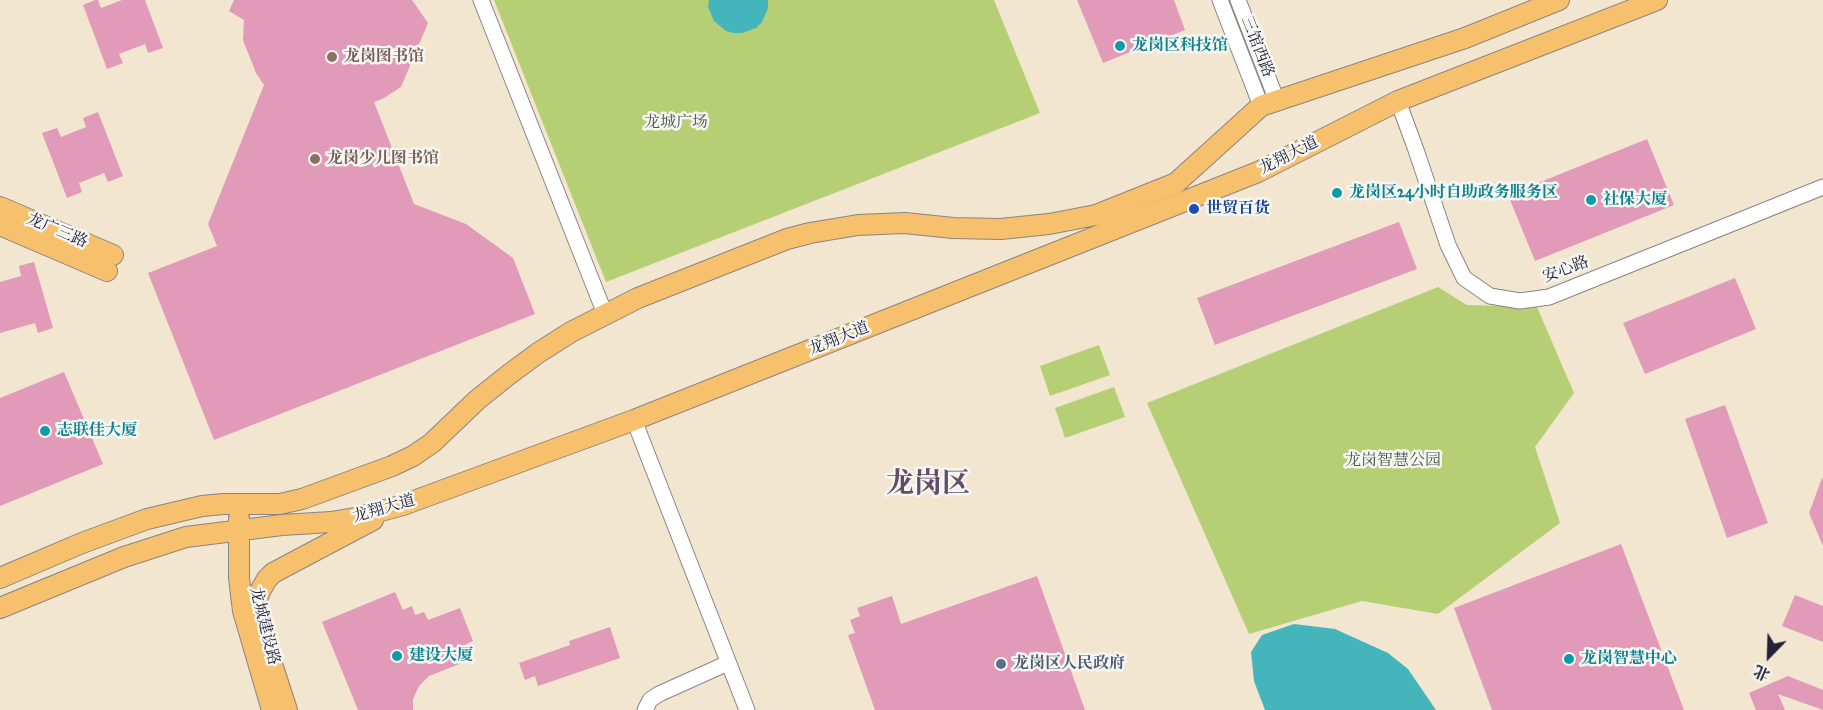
<!DOCTYPE html>
<html>
<head>
<meta charset="utf-8">
<style>
  body { margin:0 }
  #map { position:relative; width:1823px; height:710px; overflow:hidden; background:#f2e6d1; font-family:"IM FELL Great Primer","Noto Serif SC",serif }
  canvas { display:block }
  .north { position:absolute; left:1739px; top:626px; width:60px; height:60px; -webkit-text-stroke:4px #f6f6f2; paint-order:stroke; rotate:203deg; font-size:16px; font-weight:700; line-height:24px; text-align:center; color:#22223b }
  .north::after { content:''; display:block; margin:auto; width:21px; height:27px; background:#22223b; clip-path:polygon(50% 0,100% 100%,50% 72%,0 100%) }
</style>
</head>
<body>
<div id="map">
<canvas width="1823" height="710"></canvas>
<div class="north">北</div>
</div>
<script>
const context = document.querySelector('canvas').getContext('2d');
context.lineJoin = 'round';
function fill(path, color) { context.fillStyle = color; context.fill(path, 'evenodd'); }
const shape = rows => new Path2D(rows.map(r => 'M' + r).join(''));
function trace(path, color, width, dash) { context.strokeStyle = color; context.lineWidth = width; context.lineCap = dash ? 'butt' : 'round'; context.setLineDash(dash || []); context.stroke(path); }
function drawText(font, color, halo, rows, align = 'center') {
  context.font = font + ' "IM FELL Great Primer","Noto Serif SC",serif'; context.lineWidth = 5; context.setLineDash([]); context.textBaseline = 'middle'; context.strokeStyle = halo; context.fillStyle = color; for (const [text, x, y, turn = 0] of rows) {
    context.save(); context.translate(x, y); context.rotate((+turn || 0) * Math.PI / 180); context.textAlign = isNaN(turn) ? turn : align; if (halo) context.strokeText(text, 0, 0); context.fillText(text, 0, 0); context.restore();
  }
}
const green = shape([
  [494,0,994,0,1040,113,606,282],
  [1438,287,1467,305,1537,307,1574,393,1535,447,1560,523,1438,614,1362,601,1249,634,1147,403],
  [1099,345,1110,375,1050,396,1040,366],
  [1114,387,1125,417,1065,438,1055,408]
]);
const water = shape([
  [709,0,768,0,768,8,762,22,756,28,742,33,734,33,726,31,714,21,708,7],
  [1294,624,1335,629,1388,653,1408,669,1436,710,1265,710,1254,681,1251,652,1262,635]
]);
const building = shape([
  [95,0,98,0,101,8,122,0,145,0,163,48,148,53,145,44,119,54,123,63,107,69,83,5],
  [234,0,412,0,428,23,401,87,384,98,374,102,414,204,466,224,513,258,535,314,214,440,148,273,217,246,208,224,264,85,256,73,243,40,244,20,229,11],
  [1077,0,1174,0,1185,30,1103,63],
  [98,112,123,176,108,182,104,173,79,183,82,192,67,198,42,133,57,128,61,137,86,127,83,118],
  [1647,139,1674,205,1535,261,1508,195],
  [1399,222,1417,269,1215,345,1197,298],
  [34,262,53,328,38,333,35,323,0,333,0,282,21,276,19,266],
  [1735,278,1756,329,1645,374,1623,323],
  [64,372,103,464,0,506,0,398],
  [1725,405,1768,523,1727,538,1685,419],
  [1822,478,1823,479,1823,546,1809,513],
  [1621,544,1684,710,1492,710,1454,608],
  [1037,576,1085,710,875,710,848,635,855,633,850,620,860,616,857,608,892,596,901,624],
  [395,592,403,610,412,606,415,615,424,612,428,620,460,608,473,641,456,649,462,663,429,676,419,686,413,699,413,710,358,710,322,622],
  [1795,595,1823,606,1823,642,1782,626],
  [610,627,620,658,538,686,535,676,525,680,519,663,570,645,569,641],
  [1788,676,1823,690,1823,710,1778,694,1785,710,1756,710,1749,693]
]);
const minor = shape([
  [481,0,605,314],
  [1220,0,1261,106],
  [1238,0,1277,101],
  [1398,101,1416,150,1448,245,1464,278,1490,296,1520,301,1549,297,1823,187],
  [634,420,747,710],
  [645,710,650,700,659,694,728,663]
]);
const major = shape([
  [0,207,113,255],
  [0,225,107,271],
  [239,518,239,578,243,611,272,710],
  [0,578,82,543,147,519,202,506,223,504,280,504,302,499,392,466,413,456,432,443,477,400,507,376,538,353,571,332,638,298,787,239,810,233,858,225,905,223,953,228,1001,229,1049,224,1096,215,1176,183,1261,106,1465,38,1559,0],
  [0,608,124,557,186,537,282,525,331,522,355,518,403,505,634,420,1258,172,1398,101,1657,0],
  [256,608,259,593,267,579,273,573,373,520],
  [270,658,287,710]
]);
const markers = [
  [1120,46,6,"#0f9aa8"],
  [332,57,6,"#8d6e63"],
  [315,159,6,"#8d6e63"],
  [1337,193,6,"#0f9aa8"],
  [1591,200,6,"#0f9aa8"],
  [1194,209,6,"#1a4fb4"],
  [45,431,6,"#0f9aa8"],
  [397,656,6,"#0f9aa8"],
  [1569,659,6,"#0f9aa8"],
  [1001,664,6,"#5c6f8a"]
];
const cultureNames = [
  ["龙岗区科技馆",1132,46],
  ["龙岗区24小时自助政务服务区",1349,193],
  ["社保大厦",1603,200],
  ["志联佳大厦",57,431],
  ["建设大厦",409,656],
  ["龙岗智慧中心",1581,659]
];
const streetNames = [
  ["三馆西路",1257,47,69],
  ["龙翔大道",1289,156,-27],
  ["龙广三路",57,231,23],
  ["安心路",1566,270,-20],
  ["龙翔大道",839,339,-22],
  ["龙翔大道",384,509,-16],
  ["龙城建设路",264,626,76]
];
const educationNames = [
  ["龙岗图书馆",344,57],
  ["龙岗少儿图书馆",327,159]
];
const parkNames = [
  ["龙城广场",676,123],
  ["龙岗智慧公园",1393,461]
];
const transitNames = [
  ["世贸百货",1206,209]
];
const serviceNames = [
  ["龙岗区人民政府",1013,664]
];
const townNames = [
  ["龙岗区",928,485]
];
fill(green, '#b7cf74');
fill(water, '#45b5bc');
fill(building, '#e29ab9');
trace(minor, '#8a8486', 17);
trace(major, '#8a8486', 22);
trace(minor, '#fff', 15);
trace(major, '#f7c06c', 20);
for (const [x, y, r, color] of markers) { const dot = new Path2D(); dot.arc(x, y, r, 0, 2 * Math.PI); context.fillStyle = color; context.fill(dot); trace(dot, '#f6f6f2', 2); }
drawText('bold 16px', '#0d838f', '#f6f6f2', cultureNames, 'left');
drawText('16px', '#22223b', '#f6f6f2', streetNames);
drawText('bold 16px', '#785e54', '#f6f6f2', educationNames, 'left');
drawText('16px', '#4f564c', '#f6f6f2', parkNames);
drawText('bold 16px', '#164399', '#f6f6f2', transitNames, 'left');
drawText('bold 16px', '#4e5e75', '#f6f6f2', serviceNames, 'left');
drawText('bold 28px', '#654c67', '#f6f6f2', townNames);
</script>
</body>
</html>
